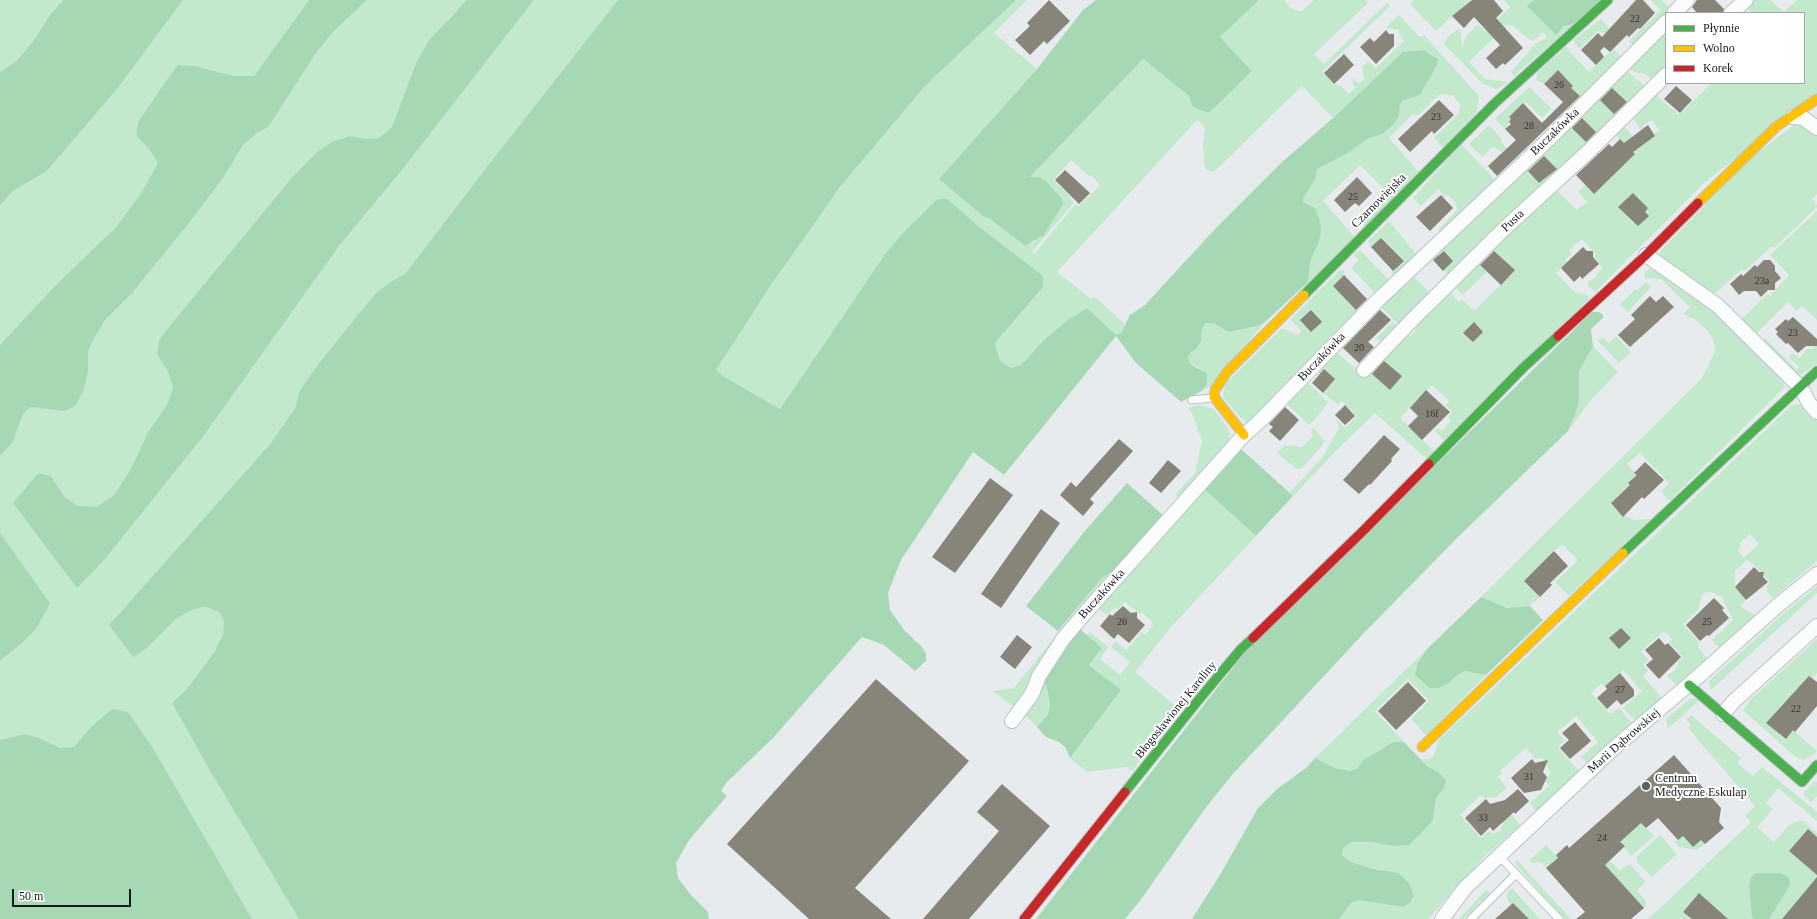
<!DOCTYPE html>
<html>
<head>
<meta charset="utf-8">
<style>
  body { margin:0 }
  #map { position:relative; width:1817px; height:919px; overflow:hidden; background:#e7ebee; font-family:"Times New Roman",serif }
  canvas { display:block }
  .legend { position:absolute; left:1665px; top:12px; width:140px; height:72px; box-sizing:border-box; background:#fff; border:1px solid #a2a3a4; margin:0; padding:5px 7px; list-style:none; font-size:12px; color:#16191b }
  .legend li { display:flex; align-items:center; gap:8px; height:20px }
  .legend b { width:20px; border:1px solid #a2a3a4 }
  .scale { position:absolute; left:12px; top:889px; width:119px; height:18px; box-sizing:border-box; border:2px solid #16191b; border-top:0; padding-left:5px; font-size:12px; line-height:14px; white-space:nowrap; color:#16191b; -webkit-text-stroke:3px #fff; paint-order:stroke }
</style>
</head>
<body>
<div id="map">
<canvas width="1817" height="919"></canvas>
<ul class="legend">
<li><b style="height:5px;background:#4caf50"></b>Płynnie</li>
<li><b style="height:5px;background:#ffc107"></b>Wolno</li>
<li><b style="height:5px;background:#c62828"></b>Korek</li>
</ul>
<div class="scale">50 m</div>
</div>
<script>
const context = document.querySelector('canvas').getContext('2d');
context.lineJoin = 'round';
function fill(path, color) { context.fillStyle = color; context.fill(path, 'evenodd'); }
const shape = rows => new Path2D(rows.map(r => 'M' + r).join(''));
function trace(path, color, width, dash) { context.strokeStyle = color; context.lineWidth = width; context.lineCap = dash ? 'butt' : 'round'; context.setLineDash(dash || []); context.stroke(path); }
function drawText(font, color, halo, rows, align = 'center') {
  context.font = font + ' "Times New Roman",serif'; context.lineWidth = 4; context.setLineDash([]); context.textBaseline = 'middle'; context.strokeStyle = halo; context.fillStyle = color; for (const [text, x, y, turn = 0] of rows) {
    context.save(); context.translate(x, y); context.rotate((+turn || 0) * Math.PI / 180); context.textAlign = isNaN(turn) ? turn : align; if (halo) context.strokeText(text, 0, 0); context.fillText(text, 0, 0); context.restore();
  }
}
const green = shape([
  [0,0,63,0,50,15,32,43,16,61,0,72],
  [183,0,309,0,254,76,234,76,195,66,178,65,138,122,136,135,151,152,158,163,140,195,116,227,55,286,0,345,0,205,13,191,47,171,117,89],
  [367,0,467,0,466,4,451,15,416,63,392,127,379,138,367,139,350,136,289,181,221,264,157,354,168,372,173,387,167,405,148,432,132,467,114,495,96,507,76,505,64,496,51,476,38,473,13,503,77,587,161,489,202,438,339,246,402,170,534,0,618,0,486,168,405,274,390,282,374,295,319,363,300,390,295,408,270,444,109,625,146,649,177,618,194,609,206,607,219,612,224,621,223,634,215,651,186,690,172,703,209,769,299,919,252,919,153,748,128,712,91,727,74,747,60,748,39,738,25,734,0,740,0,661,21,644,49,603,0,533,0,456,13,442,23,414,31,407,47,408,88,373,88,352,93,340,105,320,133,292,189,223,224,177,243,145,257,133,268,127,317,52,333,32],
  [1016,0,1027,0,994,33,1037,69,939,179,983,216,990,219,1025,246,1035,242,1062,199,1047,182,1030,177,1143,59,1189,96,1192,106,1210,112,1252,71,1220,37,1259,0,1285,0,1289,7,1295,10,1302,11,1314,0,1365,0,1368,3,1314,54,1324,64,1387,3,1390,6,1322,72,1334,84,1341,86,1349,94,1355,88,1352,82,1354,77,1355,81,1360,83,1364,79,1362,67,1368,61,1376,68,1404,41,1399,34,1399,30,1385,28,1399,15,1419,36,1425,36,1432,44,1479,96,1477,112,1443,148,1434,138,1459,113,1460,104,1453,96,1446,94,1439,95,1417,116,1414,113,1389,138,1419,172,1366,226,1359,224,1355,220,1385,190,1360,165,1323,201,1355,237,1302,291,1310,273,1311,259,1319,242,1311,206,1303,202,1304,197,1315,180,1317,169,1348,153,1367,139,1384,134,1395,123,1399,115,1400,105,1404,101,1420,95,1425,88,1429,77,1437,65,1438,59,1432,54,1424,50,1403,52,1333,118,1302,86,1214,172,1205,169,1203,144,1205,129,1202,123,1197,120,1057,272,1091,299,1094,296,1125,324,1121,332,1116,336,1065,322,1045,339,1021,365,1011,368,1000,361,995,343,1043,287,946,198,936,200,925,210,885,254,780,409,723,376,716,370,733,342,805,235,840,187,925,86],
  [1071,160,1089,176,1091,175,1100,185,1079,206,1076,204,1034,254,1032,252,1074,202,1069,197,1070,196,1053,180],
  [1414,0,1470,0,1436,31,1410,4],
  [1504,0,1534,0,1528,6,1560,31,1566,24,1574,24,1514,76,1511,72,1535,44,1545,39,1547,36,1544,33,1541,33,1534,41,1530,40,1512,25,1507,25,1469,62,1485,79,1508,82,1497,89,1483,84,1444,44,1447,38,1458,29,1461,31,1462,47,1463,46,1464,40,1467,35,1478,24,1485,31,1510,7],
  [1651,0,1661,0,1672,10,1669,13,1666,13,1666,16,1633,50,1631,47,1633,45,1629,41,1661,10],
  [1753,0,1770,0,1784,12,1797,0,1817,0,1817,95,1704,183,1595,292,1588,285,1588,282,1597,276,1597,274,1603,268,1595,258,1595,253,1582,239,1569,250,1572,253,1565,260,1567,263,1556,273,1575,292,1587,295,1590,298,1445,442,1435,431,1438,428,1442,431,1451,421,1448,417,1452,412,1445,405,1449,401,1432,385,1400,418,1436,453,1429,461,1375,413,1335,452,1293,496,1289,493,1322,458,1339,428,1336,419,1345,428,1357,416,1342,401,1338,405,1323,393,1335,379,1324,369,1320,374,1316,367,1333,349,1357,370,1402,334,1410,336,1415,331,1419,318,1476,261,1487,272,1463,295,1456,288,1451,293,1459,302,1462,299,1474,311,1515,270,1492,249,1555,189,1577,210,1587,202,1578,192,1585,185,1634,154,1614,133,1622,127,1626,128,1640,146,1655,136,1654,134,1659,130,1652,120,1643,126,1644,128,1641,130,1634,120,1636,113,1655,94,1679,115,1712,83,1804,83,1804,13,1752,13,1745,7],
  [1601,19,1614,33,1615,36,1598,31,1579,49,1573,40],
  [1660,33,1666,38,1666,68,1658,76,1650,78,1643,73,1639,74,1627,67],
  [1566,47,1570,49,1568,50,1589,72,1613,49,1624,59,1583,100,1577,93,1563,101,1560,99,1573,86,1558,70,1544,84,1536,80,1537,73],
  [1625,69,1647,88,1383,344,1376,338,1392,322,1397,325,1398,324,1378,304,1411,274,1429,292,1447,274,1444,270,1453,261,1444,251,1433,260,1429,256],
  [1529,87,1552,109,1542,118,1527,103,1523,103,1505,129,1495,119],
  [1798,122,1817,134,1817,194,1812,199,1817,205,1817,207,1774,248,1772,246,1745,271,1742,269,1716,293,1711,292,1703,286,1698,288,1660,257,1660,251,1753,156],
  [1489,125,1501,138,1501,142,1508,150,1504,153,1493,147,1482,157,1469,144],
  [1461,144,1497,182,1440,232,1438,230,1458,209,1455,205,1456,203,1448,195,1445,197,1438,189,1421,206,1413,198],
  [1817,211,1817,320,1802,306,1797,311,1788,302,1757,333,1742,319,1767,294,1770,296,1789,275,1770,255],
  [1389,221,1417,255,1396,278,1391,273,1404,260,1382,238,1371,247,1368,241],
  [1360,250,1391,282,1375,293,1351,268,1359,260,1354,255],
  [1341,269,1345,272,1343,274,1344,275,1333,286,1360,313,1252,423,1248,422,1240,417,1223,397,1225,384,1282,328,1297,335,1300,333,1301,331,1291,319],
  [1649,269,1655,270,1711,308,1783,381,1785,387,1669,501,1661,491,1669,483,1640,453,1627,464,1637,475,1629,483,1630,485,1611,503,1623,516,1624,515,1634,520,1651,519,1569,596,1555,582,1578,560,1562,544,1524,581,1540,597,1530,606,1507,608,1493,603,1481,597,1702,378,1715,352,1714,342,1708,331,1695,319,1683,314,1690,307,1661,279,1644,278,1645,272],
  [1646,282,1651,287,1628,312,1620,304,1636,289,1638,290],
  [1206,323,1213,323,1219,327,1237,331,1264,323,1212,386,1202,391,1207,385,1201,369,1189,362,1188,357,1190,353,1196,349,1202,328],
  [1616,336,1631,352,1619,363,1598,341,1602,337,1609,343],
  [1762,339,1766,339,1797,370,1799,367,1789,357,1793,353,1799,358,1807,349,1813,349,1817,345,1817,364,1800,375,1797,375],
  [1593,346,1618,372,1591,400,1568,431,1575,415,1579,401,1579,371],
  [1308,383,1328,402,1315,420,1309,425,1287,404],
  [1798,404,1809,411,1817,419,1817,561,1773,598,1767,592,1767,586,1770,582,1754,565,1747,560,1735,571,1735,587,1746,600,1740,606,1755,615,1719,647,1712,640,1733,620,1722,597,1711,592,1704,593,1701,597,1699,609,1683,624,1699,642,1698,648,1707,658,1676,685,1667,675,1676,670,1679,661,1683,657,1669,642,1672,639,1666,633,1663,632,1641,651,1649,660,1643,665,1648,671,1643,676,1662,698,1636,721,1623,708,1642,691,1623,670,1604,686,1601,684,1591,693,1610,714,1619,708,1633,724,1588,764,1581,757,1598,742,1576,716,1557,732,1565,741,1560,745,1559,749,1580,772,1536,811,1530,803,1549,786,1545,781,1550,773,1547,764,1542,758,1535,759,1526,748,1500,771,1502,773,1498,777,1507,788,1496,797,1484,798,1481,795,1460,815,1481,838,1489,831,1493,834,1500,831,1503,824,1502,804,1520,825,1485,856,1428,919,1339,919,1351,903,1359,900,1403,907,1410,903,1414,896,1410,884,1399,873,1373,869,1351,862,1342,855,1343,848,1351,842,1371,842,1395,846,1409,845,1418,835,1435,808,1436,798,1444,788,1438,772,1427,766,1421,759,1430,759,1434,755,1439,740,1792,405],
  [1750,534,1759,544,1744,558,1738,551,1741,545,1740,543],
  [1199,405,1214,409,1227,427,1230,435,1228,444,1184,498,1175,495,1195,473,1202,441,1191,411,1188,408],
  [1314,428,1324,441,1322,446,1301,469,1295,468,1277,453,1285,445,1302,447,1313,436,1311,429],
  [1204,489,1256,536,1171,627,1135,672,1179,709,1132,771,1127,767,1087,772,1070,758,1121,690,1089,665,1102,648,1087,635,1090,632,1108,647,1100,659,1120,675,1130,662,1111,647,1115,641,1126,650,1142,632,1145,635,1153,625,1152,622,1142,612,1140,614,1125,602,1118,609,1115,607,1107,616,1098,608],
  [1126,562,1069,626,1029,678,1033,683,1044,681,1047,688,1050,704,1048,715,1037,727,1027,717,993,691,1014,688,1102,578],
  [1817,586,1817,593,1711,690,1709,681,1783,614],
  [1817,639,1817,673,1812,678,1809,676,1787,704,1784,702,1767,723,1785,739,1793,730,1817,751,1813,755,1804,760,1798,758,1792,754,1743,710,1750,700],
  [1426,650,1417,665,1415,675,1429,688,1439,688,1449,683,1455,677,1465,671,1486,675,1426,735,1411,719,1429,701,1408,679,1375,711,1404,742,1393,742,1362,761,1358,768,1350,771,1335,768,1315,758],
  [1691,698,1699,700,1668,729,1666,719],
  [1691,715,1741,758,1737,763,1753,776,1762,767,1817,812,1817,821,1778,788,1766,803,1773,809,1757,827,1774,842,1789,825,1798,821,1803,821,1817,833,1817,837,1807,829,1789,851,1817,875,1817,880,1812,883,1782,919,1728,919,1699,894,1683,911,1692,919,1682,919,1680,917,1679,919,1647,919,1655,913,1751,822,1745,816,1755,806,1688,728,1691,725,1686,720],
  [1814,781,1817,782,1817,796,1811,802,1803,794],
  [1641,823,1654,836,1631,856,1620,842],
  [1660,835,1677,854,1652,877,1637,862,1637,856],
  [1683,836,1693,847,1701,840,1705,844,1697,850,1679,847,1675,842],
  [1546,845,1558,858,1546,868,1541,862,1532,863,1529,860],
  [1516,861,1518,861,1571,919,1564,919,1516,865,1515,863],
  [1610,861,1620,871,1627,865,1631,865,1646,882,1637,890,1646,902,1646,906,1644,908,1605,865],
  [1512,888,1540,919,1529,919,1514,903,1511,905,1507,899,1507,893],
  [1486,890,1490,893,1464,919,1459,919]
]);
const forest = shape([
  [63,0,183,0,117,89,47,171,13,191,0,205,0,72,16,61,32,43,50,15],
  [309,0,367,0,333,32,317,52,268,127,257,133,243,145,224,177,189,223,133,292,105,320,93,340,88,352,88,373,83,391,76,405,65,411,31,407,23,414,13,442,0,456,0,345,55,286,116,227,140,195,158,163,151,152,136,135,138,122,164,84,178,65,195,66,234,76,254,76],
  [467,0,534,0,402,170,339,246,202,438,104,560,77,588,13,503,38,473,51,476,64,496,76,505,96,507,114,495,132,467,148,432,167,405,173,387,168,372,157,354,159,341,169,327,289,181,316,153,332,142,350,136,367,139,379,138,392,127,416,63,430,39],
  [618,0,1016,0,925,86,840,187,771,285,716,370,723,376,780,409,885,254,905,231,936,200,946,198,978,226,1043,276,1043,287,995,343,1000,361,1011,368,1021,365,1045,339,1065,322,1087,308,1116,335,1121,333,1130,315,1145,305,1216,228,1282,162,1333,118,1403,52,1424,50,1438,59,1437,65,1420,95,1403,101,1400,105,1399,115,1395,123,1383,134,1367,139,1348,153,1317,169,1315,180,1304,197,1303,202,1315,208,1320,221,1321,231,1319,242,1311,259,1308,282,1264,323,1257,326,1229,332,1213,323,1206,323,1202,328,1201,341,1196,349,1190,353,1188,357,1189,362,1195,367,1207,373,1207,385,1202,391,1181,402,1136,363,1116,336,1004,475,973,452,901,560,888,593,890,610,904,630,922,647,926,654,926,661,915,671,884,645,862,637,772,739,726,783,721,791,727,796,689,840,676,863,678,878,691,895,708,912,709,919,299,919,209,769,172,703,186,690,215,651,223,634,224,621,219,612,206,607,194,609,177,618,146,649,133,657,109,625,270,444,295,408,300,390,319,363,374,295,390,282,405,274,486,168],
  [1096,0,1259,0,1220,37,1252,71,1210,112,1206,112,1192,106,1189,96,1143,59,1030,177,1040,177,1047,182,1062,199,1063,204,1044,235,1025,246,990,219,983,216,939,179,1037,69,1083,10],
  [1534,0,1602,0,1574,24,1564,26,1556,35,1527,6],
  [1592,312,1599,312,1603,315,1603,318,1591,329,1593,346,1579,371,1579,401,1575,415,1568,431,1456,539,1363,634,1231,776,1204,810,1142,898,1125,919,1036,919,1247,650],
  [1240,448,1293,496,1256,536,1204,489],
  [1127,483,1165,517,1126,562,1102,578,1058,631,1026,606,1084,532],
  [0,533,50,603,36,629,21,644,0,661],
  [1481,597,1507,608,1530,606,1543,620,1486,675,1465,671,1455,677,1449,683,1439,688,1429,688,1415,675,1417,665,1426,650],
  [1080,629,1102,648,1089,665,1121,690,1070,758,1066,748,1059,742,1046,737,1037,727,1048,715,1050,704,1047,688,1044,681,1057,653],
  [112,709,128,712,153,748,252,919,0,919,0,740,25,734,39,738,60,748,74,747,91,727],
  [1393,742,1404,742,1427,766,1438,772,1446,780,1444,788,1436,798,1433,819,1428,826,1409,845,1395,846,1371,842,1351,842,1343,848,1342,855,1351,862,1373,869,1399,873,1410,884,1414,896,1410,903,1403,907,1359,900,1351,903,1339,919,1192,919,1220,875,1258,808,1277,789,1306,768,1315,758,1335,768,1350,771,1358,768,1362,761],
  [1757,873,1779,873,1787,876,1790,882,1787,890,1769,919,1754,919,1752,916,1749,886,1751,877]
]);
const building = shape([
  [1049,0,1070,21,1047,44,1044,41,1030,55,1015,40,1030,26,1027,23],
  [1472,0,1494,0,1503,11,1496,18,1523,48,1505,65,1503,63,1496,69,1486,58,1500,45,1474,17,1464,28,1452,16],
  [1636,0,1643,0,1655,13,1640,29,1638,28,1629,37,1627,35,1610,52,1604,47,1600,51,1604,57,1596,65,1581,50,1598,33,1602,37],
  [1697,0,1715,0,1724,9,1723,13,1697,13,1692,7],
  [1386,30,1389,34,1394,34,1394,46,1376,64,1360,47,1370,38,1374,42],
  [1344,54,1354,65,1334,84,1324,73],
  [1558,70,1573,86,1571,88,1580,96,1497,176,1488,166,1516,140,1505,129,1511,124,1509,122,1511,119,1509,117,1523,103,1542,123,1563,102,1544,84],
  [1676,86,1692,100,1680,113,1664,99],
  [1612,88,1627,102,1614,114,1600,100],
  [1439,100,1454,115,1434,134,1432,131,1410,152,1398,139],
  [1582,118,1596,132,1586,142,1572,128],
  [1648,125,1655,136,1633,152,1635,154,1594,194,1576,175,1609,144,1612,147,1620,139,1624,143],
  [1544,156,1557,169,1539,183,1528,171],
  [1065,170,1090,193,1079,204,1055,180],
  [1357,177,1372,193,1359,206,1355,203,1345,212,1334,200],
  [1633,193,1648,208,1645,212,1649,216,1638,226,1618,207],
  [1441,195,1453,208,1430,231,1416,217],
  [1381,238,1404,261,1393,271,1371,247],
  [1583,247,1587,251,1593,251,1593,257,1599,264,1582,279,1580,276,1574,282,1561,268],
  [1444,251,1453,261,1443,271,1433,260],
  [1494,251,1515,270,1501,285,1480,265],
  [1764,260,1770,260,1775,266,1775,271,1781,278,1775,283,1775,290,1768,290,1761,297,1756,291,1744,291,1739,295,1730,284,1741,274,1743,276,1755,265,1757,267],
  [1344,275,1367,299,1356,310,1333,286],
  [1650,296,1656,302,1663,296,1674,307,1630,347,1618,335,1635,319,1631,315],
  [1311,310,1322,322,1311,332,1300,320],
  [1380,310,1391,320,1368,342,1374,347,1359,363,1343,348],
  [1793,317,1817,339,1817,346,1806,346,1798,353,1788,343,1786,344,1776,334,1778,332,1775,329,1786,319,1788,321],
  [1474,322,1483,332,1473,342,1463,333],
  [1384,361,1402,376,1390,390,1372,374],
  [1324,369,1335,379,1323,393,1312,383],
  [1426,390,1450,412,1422,440,1408,426,1418,416,1410,408],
  [1345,405,1355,416,1345,425,1335,415],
  [1285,407,1299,420,1280,441,1269,431,1273,427,1269,424],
  [1384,435,1400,449,1391,459,1392,461,1370,485,1369,484,1359,494,1343,480],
  [1119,439,1133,451,1090,499,1094,503,1083,516,1060,495,1071,482,1076,487],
  [1168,460,1181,471,1161,493,1149,483],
  [1645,462,1664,480,1644,499,1642,497,1623,517,1611,503,1630,485,1628,483,1637,475,1634,473],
  [990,478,1013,495,955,573,932,557],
  [1041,509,1060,523,1001,608,981,594],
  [1554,551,1568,566,1550,583,1552,585,1540,597,1524,581],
  [1754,567,1759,572,1764,572,1763,577,1768,582,1746,600,1735,587],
  [1714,598,1724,608,1722,610,1729,618,1709,636,1707,635,1700,641,1686,625],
  [1123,606,1131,613,1137,612,1137,618,1145,625,1129,643,1118,634,1114,639,1100,626,1110,614,1112,616],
  [1621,628,1631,638,1619,649,1609,638],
  [1017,635,1032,647,1015,669,1000,657],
  [1659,638,1665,645,1668,643,1681,657,1659,679,1646,665,1653,659,1645,650],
  [1620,673,1634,690,1634,696,1621,705,1617,700,1607,709,1597,698,1607,689,1605,686],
  [1809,676,1817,682,1817,706,1795,732,1793,730,1786,739,1766,723],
  [876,679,969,761,855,888,891,919,809,919,727,844],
  [1408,682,1426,701,1396,730,1378,711],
  [1575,722,1591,741,1570,759,1560,748,1569,740,1562,733],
  [1674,755,1721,808,1719,822,1724,828,1705,844,1701,840,1693,847,1683,836,1678,840,1658,818,1646,828,1641,823,1620,842,1625,846,1605,865,1644,908,1631,919,1576,919,1585,912,1546,868,1558,858,1556,855,1567,845,1569,848],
  [1532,759,1535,763,1548,760,1543,772,1547,777,1541,790,1524,793,1511,778],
  [1002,784,1050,826,969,919,923,919,999,831,977,812],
  [1518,789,1529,801,1515,814,1514,812,1493,831,1490,827,1481,836,1465,818,1486,799,1490,804,1505,800],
  [1808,829,1817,837,1817,875,1789,851],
  [1817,877,1817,919,1782,919],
  [1699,893,1728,919,1692,919,1683,912],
  [1513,903,1529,919,1495,919]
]);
const lane = shape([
  [1192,400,1212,398],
  [1499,856,1559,919],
  [1471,919,1516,874]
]);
const street = shape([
  [1674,13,1687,0],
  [1731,13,1746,0],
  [1793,117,1803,118,1817,128],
  [1646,255,1717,305,1801,388,1809,403,1817,412],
  [1364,370,1416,316,1504,229,1588,152,1666,75],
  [1723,714,1733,702,1817,626],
  [1012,721,1032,694,1039,676,1063,639,1085,613,1244,435,1260,421,1378,300,1548,140,1666,22],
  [1442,919,1465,888,1614,748,1700,675,1777,606,1817,574]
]);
const fast = shape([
  [1304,295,1495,103,1608,0],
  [1429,464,1523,368,1558,336],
  [1623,553,1817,371],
  [1689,685,1802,782,1817,765],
  [1125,792,1196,703,1241,649,1253,638]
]);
const slow = shape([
  [1698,203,1777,126,1817,99],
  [1244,435,1214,397,1215,390,1227,372,1304,295],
  [1422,747,1623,553]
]);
const jam = shape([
  [1558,336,1646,255,1698,203],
  [1253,638,1364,530,1429,464],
  [1024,919,1125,792]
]);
const markers = [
  [1646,786,5,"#5f6265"]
];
const numberNames = [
  ["22",1635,19],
  ["26",1559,85],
  ["23",1436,117],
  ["28",1529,126],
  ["25",1353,197],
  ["23a",1762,281],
  ["23",1793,333],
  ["20",1359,348],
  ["16f",1432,414],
  ["26",1122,622],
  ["25",1707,622],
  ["27",1620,690],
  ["22",1796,709],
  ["31",1529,777],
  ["33",1483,818],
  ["24",1602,838]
];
const streetNames = [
  ["Buczakówka",1555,132,-44],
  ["Czarnowiejska",1379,201,-45],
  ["Pusta",1513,221,-43],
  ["Buczakówka",1322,357,-46],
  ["Buczakówka",1102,594,-48],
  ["Błogosławionej Karoliny",1176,710,-51],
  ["Marii Dąbrowskiej",1624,741,-41]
];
const poiNames = [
  ["Centrum",1655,779],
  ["Medyczne Eskulap",1655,793]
];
fill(green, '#c2e9cc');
fill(forest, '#a7d8b4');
fill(building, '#87847a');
trace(lane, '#bdc0c3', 9);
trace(street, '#bdc0c3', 16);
trace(fast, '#bdc0c3', 11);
trace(slow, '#bdc0c3', 11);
trace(jam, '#bdc0c3', 11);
trace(lane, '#fbfcfc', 7);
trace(street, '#fbfcfc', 14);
trace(fast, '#4caf50', 9);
trace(slow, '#ffc107', 9);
trace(jam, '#c62828', 9);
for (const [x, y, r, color] of markers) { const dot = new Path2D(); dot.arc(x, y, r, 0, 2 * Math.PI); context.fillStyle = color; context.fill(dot); trace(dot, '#fff', 1.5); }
drawText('10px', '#323433', null, numberNames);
drawText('12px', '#16191b', '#fff', streetNames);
drawText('12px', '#16191b', '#fff', poiNames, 'left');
</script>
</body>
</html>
